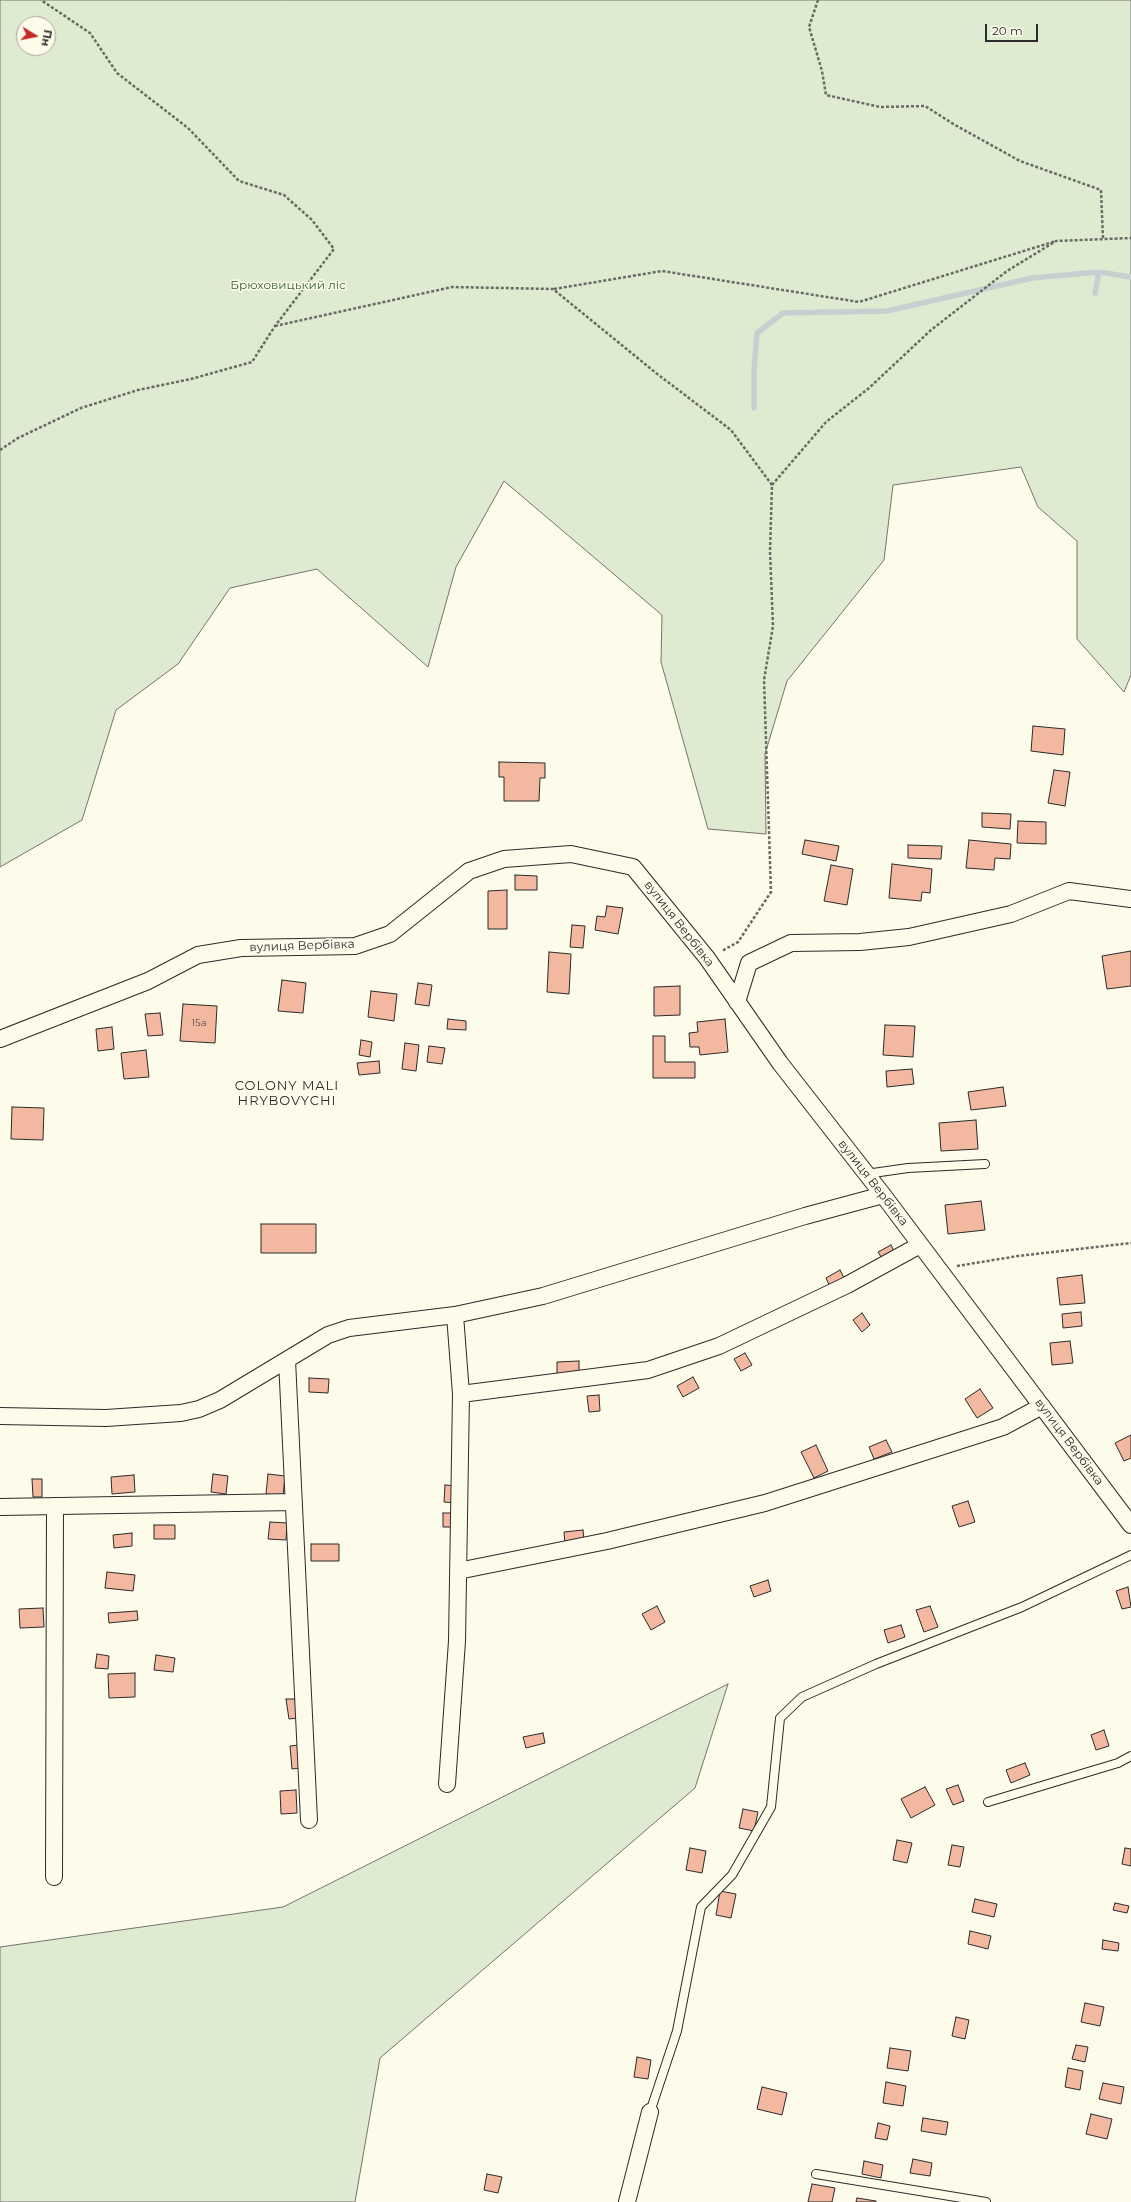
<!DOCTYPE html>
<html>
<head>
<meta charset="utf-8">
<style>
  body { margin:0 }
  #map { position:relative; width:1131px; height:2202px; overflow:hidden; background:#fdfbea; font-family:Montserrat,sans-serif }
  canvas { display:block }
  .north { position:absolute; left:16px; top:16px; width:40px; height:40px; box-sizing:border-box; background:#fdfbea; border:1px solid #a9a89e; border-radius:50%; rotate:100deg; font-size:11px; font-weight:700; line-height:16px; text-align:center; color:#2b2b2b }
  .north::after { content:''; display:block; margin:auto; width:14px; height:18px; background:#c62828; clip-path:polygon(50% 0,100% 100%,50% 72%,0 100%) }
  .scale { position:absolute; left:985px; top:24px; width:53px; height:18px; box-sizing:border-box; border:2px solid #2b2b2b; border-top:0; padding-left:5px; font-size:12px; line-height:14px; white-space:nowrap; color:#2b2b2b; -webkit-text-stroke:3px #fdfbea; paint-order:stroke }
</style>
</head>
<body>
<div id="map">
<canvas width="1131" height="2202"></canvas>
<div class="north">Пн</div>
<div class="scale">20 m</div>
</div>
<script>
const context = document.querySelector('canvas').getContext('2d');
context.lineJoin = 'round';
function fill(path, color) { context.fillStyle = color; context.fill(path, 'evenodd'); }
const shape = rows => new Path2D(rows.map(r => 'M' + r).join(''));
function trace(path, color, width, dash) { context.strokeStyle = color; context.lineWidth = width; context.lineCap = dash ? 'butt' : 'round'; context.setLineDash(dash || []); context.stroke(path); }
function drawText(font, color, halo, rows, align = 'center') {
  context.font = font + ' Montserrat,sans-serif'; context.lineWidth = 3; context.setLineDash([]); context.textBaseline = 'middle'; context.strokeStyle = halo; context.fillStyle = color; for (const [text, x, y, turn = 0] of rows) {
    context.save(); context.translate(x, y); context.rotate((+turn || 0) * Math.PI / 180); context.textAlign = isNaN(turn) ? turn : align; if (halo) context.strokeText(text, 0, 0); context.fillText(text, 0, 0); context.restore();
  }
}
const green = shape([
  [0,0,1131,0,1131,675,1124,692,1077,639,1077,541,1038,507,1021,467,893,485,884,560,787,681,765,754,766,834,708,829,661,662,662,615,504,481,456,567,428,667,317,569,230,588,178,664,116,710,82,820,0,867,0,0],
  [24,24,48,24,48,48,24,48,24,24],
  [728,1684,695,1788,380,2058,355,2202,0,2202,0,1947,283,1907,728,1684]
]);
const stream = shape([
  [1095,293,1099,272],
  [754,408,754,371,757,333,783,313,887,311,1032,278,1099,272,1131,277]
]);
const building = shape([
  [1033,726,1065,729,1063,755,1031,751,1033,726],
  [499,762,545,763,545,778,540,778,539,801,504,801,504,777,499,777,499,762],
  [1054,770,1070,772,1065,806,1048,803,1054,770],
  [982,813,1011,814,1010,829,982,827,982,813],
  [1018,821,1046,822,1046,844,1017,843,1018,821],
  [805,840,839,846,836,861,802,854,805,840],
  [969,840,1011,844,1010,859,995,858,994,870,966,868,969,840],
  [908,845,942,846,941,859,908,858,908,845],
  [892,864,932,869,930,893,922,892,921,901,889,898,892,864],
  [831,865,853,869,847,905,824,901,831,865],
  [515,875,537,876,537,890,515,890,515,875],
  [507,890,507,929,488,929,488,891,507,890],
  [607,906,623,908,618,934,595,930,597,916,605,917,607,906],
  [572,925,585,926,583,948,570,947,572,925],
  [1131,951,1131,986,1107,989,1102,956,1131,951],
  [549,952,571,954,569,994,547,992,549,952],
  [282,980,306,983,303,1013,278,1011,282,980],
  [418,983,432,985,429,1006,415,1004,418,983],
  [680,986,680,1015,654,1016,654,987,680,986],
  [371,991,397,994,394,1021,368,1017,371,991],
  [183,1004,217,1006,215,1043,180,1041,183,1004],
  [160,1013,163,1035,148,1036,145,1014,160,1013],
  [448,1019,466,1021,466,1030,447,1029,448,1019],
  [725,1019,728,1052,700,1055,699,1047,690,1047,689,1033,698,1032,697,1022,725,1019],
  [885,1025,915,1026,913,1057,883,1055,885,1025],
  [112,1027,114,1049,98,1051,96,1029,112,1027],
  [653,1036,665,1036,665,1062,695,1062,695,1078,653,1078,653,1036],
  [361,1040,372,1042,370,1057,359,1055,361,1040],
  [405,1043,419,1045,416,1071,402,1069,405,1043],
  [429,1046,445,1048,442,1064,427,1062,429,1046],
  [146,1050,149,1077,124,1079,121,1053,146,1050],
  [379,1061,380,1073,359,1075,357,1063,379,1061],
  [912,1069,914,1084,887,1087,886,1071,912,1069],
  [1003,1087,1006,1106,971,1110,968,1092,1003,1087],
  [12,1107,44,1108,43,1140,11,1139,12,1107],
  [976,1120,978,1149,941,1151,939,1123,976,1120],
  [981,1201,985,1230,948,1234,945,1205,981,1201],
  [261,1224,316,1224,316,1253,261,1253,261,1224],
  [891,1245,895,1253,883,1260,878,1252,891,1245],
  [840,1270,846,1282,831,1289,826,1278,840,1270],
  [1082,1275,1085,1303,1060,1305,1057,1278,1082,1275],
  [1081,1312,1082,1326,1063,1328,1062,1314,1081,1312],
  [862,1313,870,1325,862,1332,853,1320,862,1313],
  [1070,1341,1073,1363,1052,1365,1050,1343,1070,1341],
  [745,1353,752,1365,741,1371,734,1359,745,1353],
  [579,1361,579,1374,557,1375,557,1362,579,1361],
  [693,1377,699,1388,683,1397,677,1386,693,1377],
  [309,1378,329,1379,328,1393,309,1392,309,1378],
  [980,1389,993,1408,977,1418,965,1399,980,1389],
  [599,1395,600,1411,589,1412,587,1396,599,1395],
  [1131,1435,1131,1458,1124,1461,1115,1443,1131,1435],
  [886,1440,892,1452,874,1459,869,1447,886,1440],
  [816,1445,828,1471,814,1478,801,1452,816,1445],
  [213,1474,228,1476,226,1494,211,1492,213,1474],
  [268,1474,285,1476,283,1496,266,1494,268,1474],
  [134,1475,135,1492,112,1494,111,1477,134,1475],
  [32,1479,42,1479,42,1497,33,1497,32,1479],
  [445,1485,457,1486,456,1503,444,1502,445,1485],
  [968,1501,975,1522,959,1527,952,1506,968,1501],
  [443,1513,455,1513,455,1527,443,1527,443,1513],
  [270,1522,287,1523,286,1540,268,1539,270,1522],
  [154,1525,175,1525,175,1539,154,1539,154,1525],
  [583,1530,584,1541,565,1544,564,1532,583,1530],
  [132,1533,132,1546,114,1548,113,1535,132,1533],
  [311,1544,339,1544,339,1561,311,1561,311,1544],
  [107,1572,135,1575,133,1591,105,1588,107,1572],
  [768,1580,771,1591,754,1597,750,1586,768,1580],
  [1128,1587,1131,1607,1122,1609,1116,1591,1128,1587],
  [657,1606,665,1622,651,1630,642,1614,657,1606],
  [930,1606,938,1627,924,1632,916,1610,930,1606],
  [43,1608,44,1627,20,1628,19,1609,43,1608],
  [137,1611,138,1620,109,1623,108,1613,137,1611],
  [901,1625,905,1637,888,1643,884,1630,901,1625],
  [97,1654,109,1656,108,1669,95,1668,97,1654],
  [156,1655,175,1658,173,1672,154,1670,156,1655],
  [135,1673,135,1697,109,1698,108,1674,135,1673],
  [286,1699,295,1699,297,1718,289,1719,286,1699],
  [1104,1730,1109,1746,1096,1750,1091,1735,1104,1730],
  [543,1733,545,1743,526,1748,523,1737,543,1733],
  [299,1745,300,1768,292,1769,290,1746,299,1745],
  [1025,1763,1030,1775,1011,1783,1006,1770,1025,1763],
  [958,1785,964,1801,953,1805,946,1789,958,1785],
  [925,1787,935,1805,911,1818,901,1799,925,1787],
  [296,1790,297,1813,281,1814,280,1791,296,1790],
  [743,1809,758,1812,754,1831,739,1828,743,1809],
  [897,1840,912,1843,907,1863,893,1860,897,1840],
  [952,1845,964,1847,960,1867,948,1865,952,1845],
  [690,1848,706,1851,702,1873,686,1870,690,1848],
  [1125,1848,1131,1849,1131,1866,1122,1864,1125,1848],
  [720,1891,736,1894,731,1918,716,1915,720,1891],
  [975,1899,997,1904,994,1917,972,1912,975,1899],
  [1115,1903,1129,1906,1127,1913,1113,1910,1115,1903],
  [970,1931,991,1936,988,1949,968,1944,970,1931],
  [1103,1940,1119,1943,1118,1951,1102,1949,1103,1940],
  [1085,2003,1104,2007,1100,2026,1081,2022,1085,2003],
  [956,2017,969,2020,965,2039,952,2036,956,2017],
  [1076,2045,1088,2047,1085,2062,1072,2059,1076,2045],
  [890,2048,911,2051,908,2071,887,2068,890,2048],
  [637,2057,651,2060,648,2079,634,2077,637,2057],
  [1068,2068,1083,2071,1080,2090,1065,2087,1068,2068],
  [886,2082,906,2086,903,2106,883,2103,886,2082],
  [1103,2083,1124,2087,1121,2104,1099,2099,1103,2083],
  [762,2087,787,2093,782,2115,757,2109,762,2087],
  [1091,2114,1112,2119,1107,2139,1086,2134,1091,2114],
  [923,2118,948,2122,946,2135,921,2131,923,2118],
  [878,2123,890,2126,887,2140,875,2138,878,2123],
  [913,2159,932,2163,930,2176,910,2173,913,2159],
  [864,2161,883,2165,881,2178,862,2174,864,2161],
  [487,2174,502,2177,498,2193,484,2190,487,2174],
  [812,2184,835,2188,832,2202,808,2202,812,2184],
  [857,2198,876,2201,876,2202,856,2202,857,2198]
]);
const path = shape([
  [818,0,809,27,822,71,826,95,880,107,925,106,955,125,1020,161,1101,190,1103,239],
  [554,289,662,271,859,302,1056,241],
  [275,326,452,287,553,289,656,373,731,430,772,485,770,551,773,626,764,680,771,892,738,942,722,951],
  [0,450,18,438,81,408,138,390,191,379,252,362,275,326,334,249,312,220,284,195,239,181,188,128,117,73,90,33,41,0],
  [772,485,826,422,869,388,931,330,1007,271,1056,241,1131,238],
  [957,1266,1018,1256,1131,1243]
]);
const service = shape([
  [866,1174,908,1168,985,1164],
  [988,1802,1118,1763,1131,1756],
  [650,2112,677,2031,701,1907,732,1875,771,1807,780,1718,802,1697,876,1664,1022,1607,1131,1555],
  [816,2174,986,2202]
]);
const minor = shape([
  [737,1002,749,963,791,943,860,942,909,937,1011,914,1069,891,1131,899],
  [0,1039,148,981,198,955,241,948,355,946,390,934,469,871,504,859,571,854,633,867,707,958,780,1063,883,1195,1131,1525],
  [287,1360,309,1820],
  [461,1394,648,1370,719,1346,847,1285,920,1245],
  [0,1416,106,1418,181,1413,199,1409,220,1400,328,1335,349,1328,455,1315,543,1296,805,1216,883,1195],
  [0,1507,294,1502],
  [458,1571,607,1541,765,1503,1003,1427,1042,1406],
  [447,1784,457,1641,461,1394,455,1315],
  [54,1877,55,1506],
  [627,2202,650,2112]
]);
const numberNames = [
  ["15а",199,1023]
];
const parkNames = [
  ["Брюховицький ліс",288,285]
];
const streetNames = [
  ["вулиця Вербівка",679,924,52],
  ["вулиця Вербівка",302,946,-2],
  ["вулиця Вербівка",873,1183,52],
  ["вулиця Вербівка",1069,1442,53]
];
const neighbourhoodNames = [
  ["COLONY MALI",287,1086],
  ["HRYBOVYCHI",287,1101]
];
fill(green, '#deebd1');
trace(green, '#74746e', 1);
trace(stream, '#c7d0d0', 5.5);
fill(building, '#f2b8a0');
trace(building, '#2b2b2b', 1);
trace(service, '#2b2b2b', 10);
trace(minor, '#2b2b2b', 18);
trace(path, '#6a6964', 2.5, [3, 2]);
trace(service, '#fdfbea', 8);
trace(minor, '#fdfbea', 16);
drawText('10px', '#5d4e48', null, numberNames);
drawText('12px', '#34623c', '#fdfbea', parkNames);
drawText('12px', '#2b2b2b', '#fdfbea', streetNames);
context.letterSpacing = '1px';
drawText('13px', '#2b2b2b', '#fdfbea', neighbourhoodNames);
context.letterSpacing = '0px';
</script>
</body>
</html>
